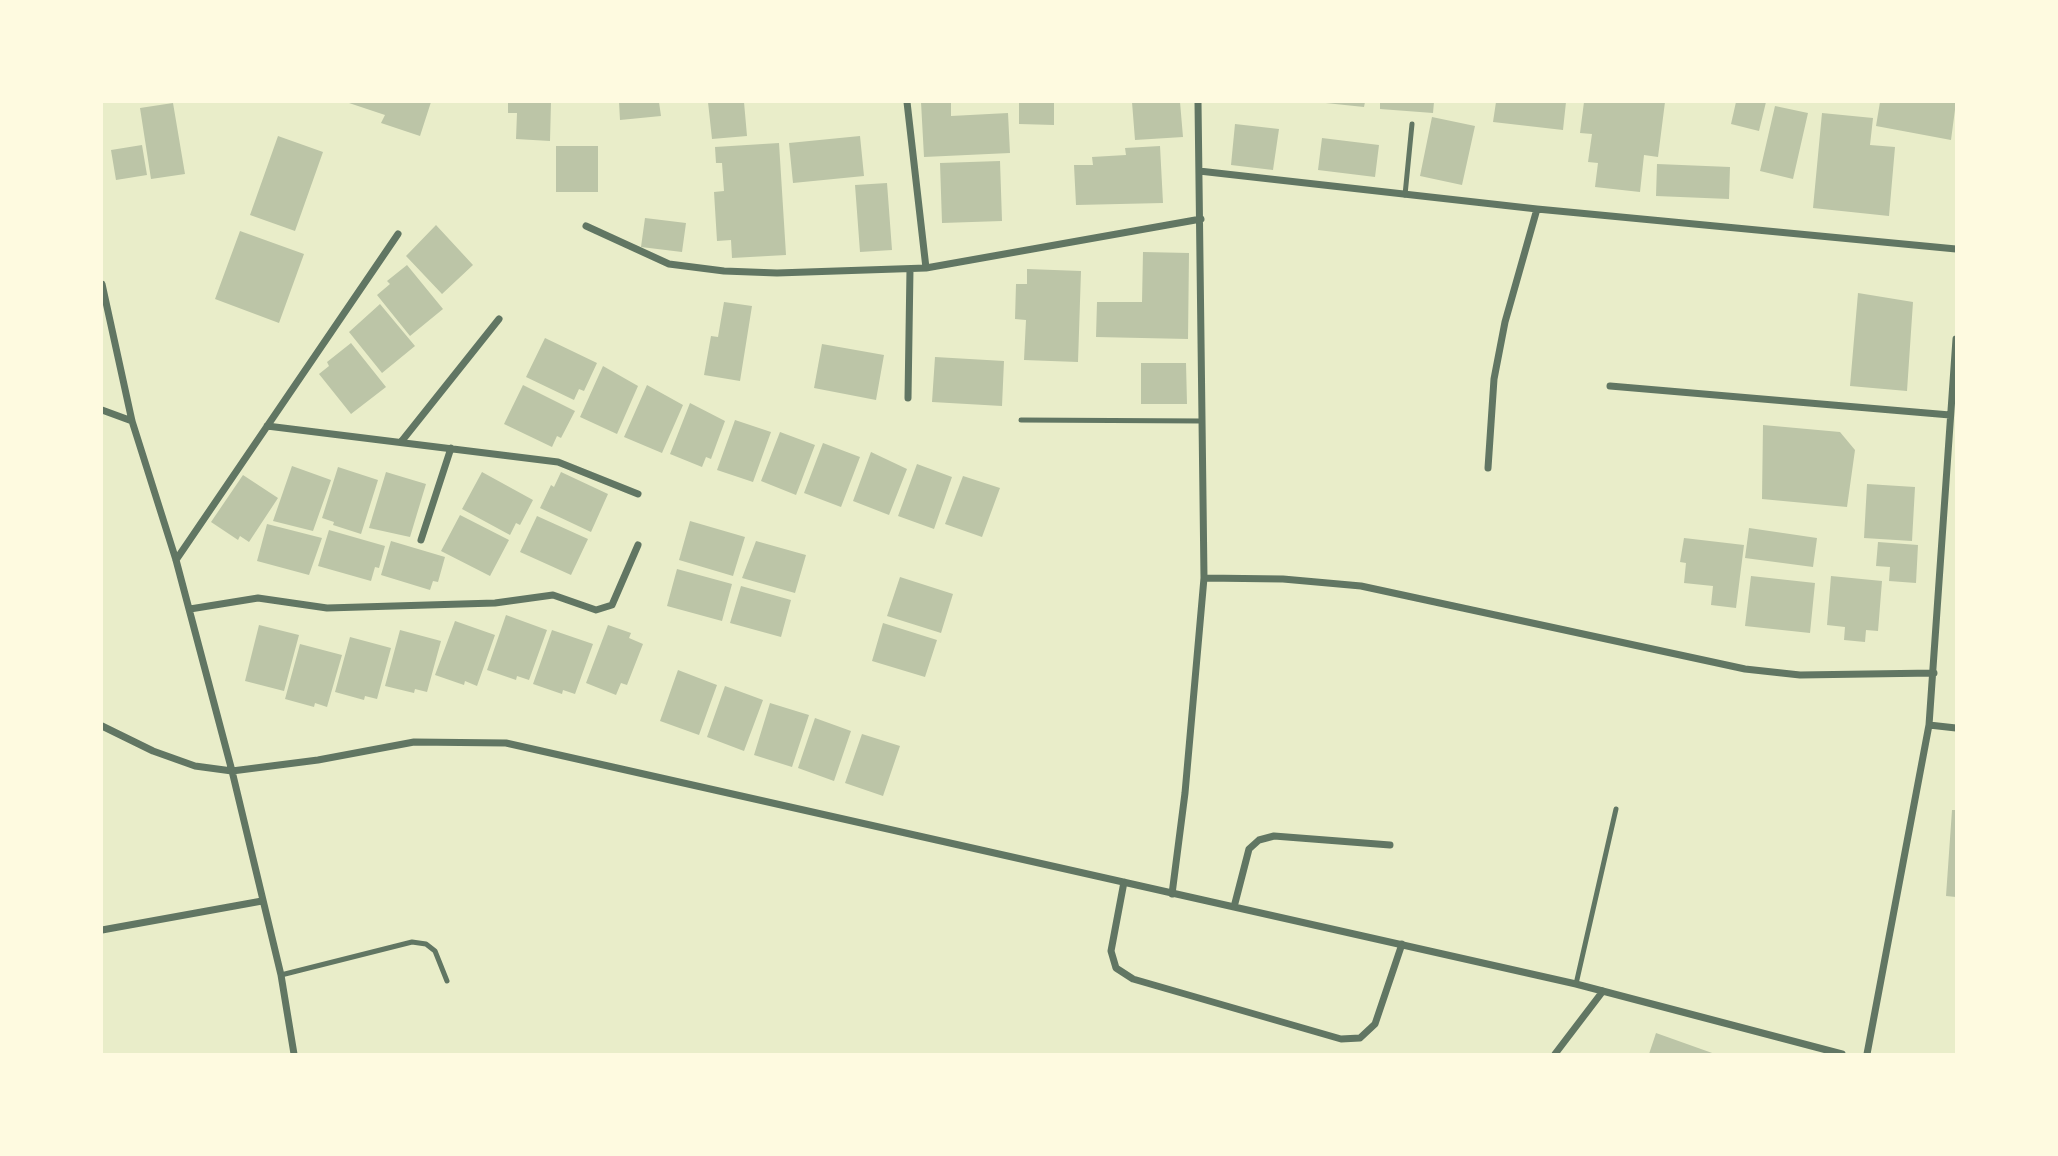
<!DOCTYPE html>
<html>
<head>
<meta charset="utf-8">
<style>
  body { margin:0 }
  #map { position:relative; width:2058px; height:1156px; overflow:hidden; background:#e9edc9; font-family:"Zilla Slab",serif }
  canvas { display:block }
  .frame { position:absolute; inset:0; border:103px solid #fefae0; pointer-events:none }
</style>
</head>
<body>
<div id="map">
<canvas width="2058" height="1156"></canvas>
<div class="frame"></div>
</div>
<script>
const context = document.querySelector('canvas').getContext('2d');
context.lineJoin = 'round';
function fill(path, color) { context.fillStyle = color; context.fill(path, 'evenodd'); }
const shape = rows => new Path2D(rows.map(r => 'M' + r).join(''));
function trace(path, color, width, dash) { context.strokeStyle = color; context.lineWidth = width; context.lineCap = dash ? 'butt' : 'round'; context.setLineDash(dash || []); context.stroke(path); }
const building = shape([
  [346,102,431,102,420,136,381,123,385,115],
  [508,102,551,102,550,141,516,139,517,113,508,113],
  [619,102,659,102,661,116,620,120],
  [708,102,744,102,747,136,712,139],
  [921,102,951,102,951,116,1008,113,1010,153,924,157],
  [1019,102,1054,102,1054,125,1019,124],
  [1132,102,1180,102,1183,137,1135,140],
  [1316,102,1365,102,1364,107],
  [1380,102,1434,102,1433,113,1380,109],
  [1496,102,1566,102,1563,130,1493,122],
  [1584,102,1665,102,1658,157,1644,155,1640,192,1595,187,1598,163,1588,162,1592,134,1580,133],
  [1736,102,1766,102,1759,131,1731,124],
  [1880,102,1956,102,1951,140,1876,126],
  [173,103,185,174,151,179,140,108],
  [1775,106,1808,113,1793,179,1760,171],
  [1822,113,1873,118,1870,145,1895,147,1889,216,1813,208],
  [1432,117,1475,126,1462,185,1420,176],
  [1235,124,1279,129,1273,170,1231,165],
  [278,136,323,152,295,231,250,215],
  [860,136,864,176,793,183,789,143],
  [1322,138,1379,145,1375,177,1318,170],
  [779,143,786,255,732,258,731,240,717,241,714,192,724,191,722,163,716,163,715,147],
  [142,145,147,175,116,180,111,150],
  [556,146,598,146,598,192,556,192],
  [1160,146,1163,203,1076,205,1074,165,1093,165,1092,157,1126,155,1125,148],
  [1000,161,1002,221,942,223,940,163],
  [1657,164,1730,167,1729,199,1656,196],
  [887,183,892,250,860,252,855,185],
  [645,218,686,223,682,252,641,247],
  [436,225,473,265,442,294,406,256],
  [240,231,304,254,279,323,215,299],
  [1143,252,1189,253,1188,339,1096,337,1097,302,1142,302],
  [407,265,443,309,410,336,377,295,390,284,387,281],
  [1027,269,1081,271,1078,362,1024,360,1026,320,1015,319,1016,284,1027,284],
  [1858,293,1913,302,1907,391,1850,386],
  [724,302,752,306,740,381,704,375,711,336,718,337],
  [380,304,415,346,382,373,349,332],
  [545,338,597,363,584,391,579,389,574,400,526,377],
  [351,343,386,387,351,414,319,374,329,366,327,362],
  [822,344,884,355,876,400,814,388],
  [935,357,1004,361,1002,406,932,402],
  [1141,363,1186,363,1187,404,1141,404],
  [603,366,638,386,617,434,580,417],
  [523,385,575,411,561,438,557,436,552,447,504,424],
  [647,385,683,405,662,453,624,437],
  [690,403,725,421,711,459,706,457,702,467,670,454],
  [735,420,771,432,753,482,717,470],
  [1763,425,1840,432,1855,450,1847,507,1762,499],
  [780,432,815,445,796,495,761,481],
  [823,443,860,457,841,507,804,493],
  [871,452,907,469,889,515,853,501],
  [917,464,952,477,934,529,898,516],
  [292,466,331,480,313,531,273,521],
  [338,467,378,480,361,534,333,525,334,522,322,518],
  [386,472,426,484,410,537,369,528],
  [482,472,533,500,520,525,516,523,510,535,462,509],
  [561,472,608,494,591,532,540,508,551,485,554,487],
  [243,475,278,498,249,542,240,536,238,540,211,522],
  [963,476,1000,488,982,537,945,524],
  [1867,484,1915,487,1912,541,1864,538],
  [460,515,509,540,490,576,441,551],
  [537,516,588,539,571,575,520,552],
  [690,521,745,537,733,576,679,560],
  [267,524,322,538,309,575,257,561],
  [1749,528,1817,538,1813,567,1745,558],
  [329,530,385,546,379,568,375,567,371,581,318,566],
  [1684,538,1744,545,1736,608,1711,605,1713,586,1684,583,1686,563,1680,562],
  [391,541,445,557,438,582,433,581,430,590,381,575],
  [756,541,806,555,795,593,742,578],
  [1878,542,1918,545,1916,583,1889,581,1890,567,1876,566],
  [677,569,732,584,722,621,667,606],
  [1751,576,1815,583,1810,633,1745,626],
  [1831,576,1882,581,1878,631,1866,630,1865,642,1844,640,1845,627,1827,625],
  [900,577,953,594,941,633,887,616],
  [741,586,791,600,781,637,730,623],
  [506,615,547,630,529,680,517,676,516,680,487,670],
  [455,621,495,635,477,686,465,681,464,685,435,675],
  [883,623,937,640,925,677,872,661],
  [259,625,299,635,284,691,245,681],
  [608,625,631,633,629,638,643,644,627,685,621,683,616,695,586,683],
  [400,630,441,641,427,692,415,689,414,693,385,686],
  [552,630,593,644,575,694,563,690,562,694,533,684],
  [350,637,391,648,377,699,365,696,364,700,335,692],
  [300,644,342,655,327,707,315,703,314,707,285,699],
  [678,670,717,685,699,735,660,721],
  [725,686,763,700,744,751,707,737],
  [770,703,809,715,792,767,754,755],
  [815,718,851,731,834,781,798,768],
  [862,734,900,746,883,796,845,783],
  [1952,810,1956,810,1956,897,1946,896],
  [1656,1033,1715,1054,1649,1054]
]);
const service = shape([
  [1405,195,1412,124],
  [1021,420,1202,421],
  [281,975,412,942,426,944,435,951,447,981],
  [1576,984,1616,809]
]);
const minor = shape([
  [907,102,926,268],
  [1199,171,1537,209,1956,249],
  [586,226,669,264,724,271,777,273,926,268,1201,219],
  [102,284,132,421,176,560,232,771,281,975,294,1054],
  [1610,386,1950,415],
  [908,398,910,269],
  [102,410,132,421],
  [267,426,558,462,638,494],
  [401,442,499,319],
  [1488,468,1494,379,1505,322,1537,209],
  [421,540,451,448],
  [176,560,398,234],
  [1204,578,1283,579,1361,586,1745,669,1800,675,1934,673],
  [190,609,258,598,327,608,495,603,553,595,596,610,612,605,638,545],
  [1929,725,1956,728],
  [102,726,153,751,195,766,232,771,318,760,414,742,506,743,1576,984,1842,1054],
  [1124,882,1111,951,1116,968,1133,979,1341,1039,1360,1038,1375,1024,1402,944],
  [1172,894,1185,793,1204,578,1198,102],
  [1234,907,1249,849,1259,840,1274,836,1390,845],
  [102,930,262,901],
  [1555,1054,1603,991],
  [1867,1054,1929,725,1956,339]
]);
fill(building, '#bcc5a7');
trace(service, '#617663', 5);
trace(minor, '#617663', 7);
</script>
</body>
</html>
